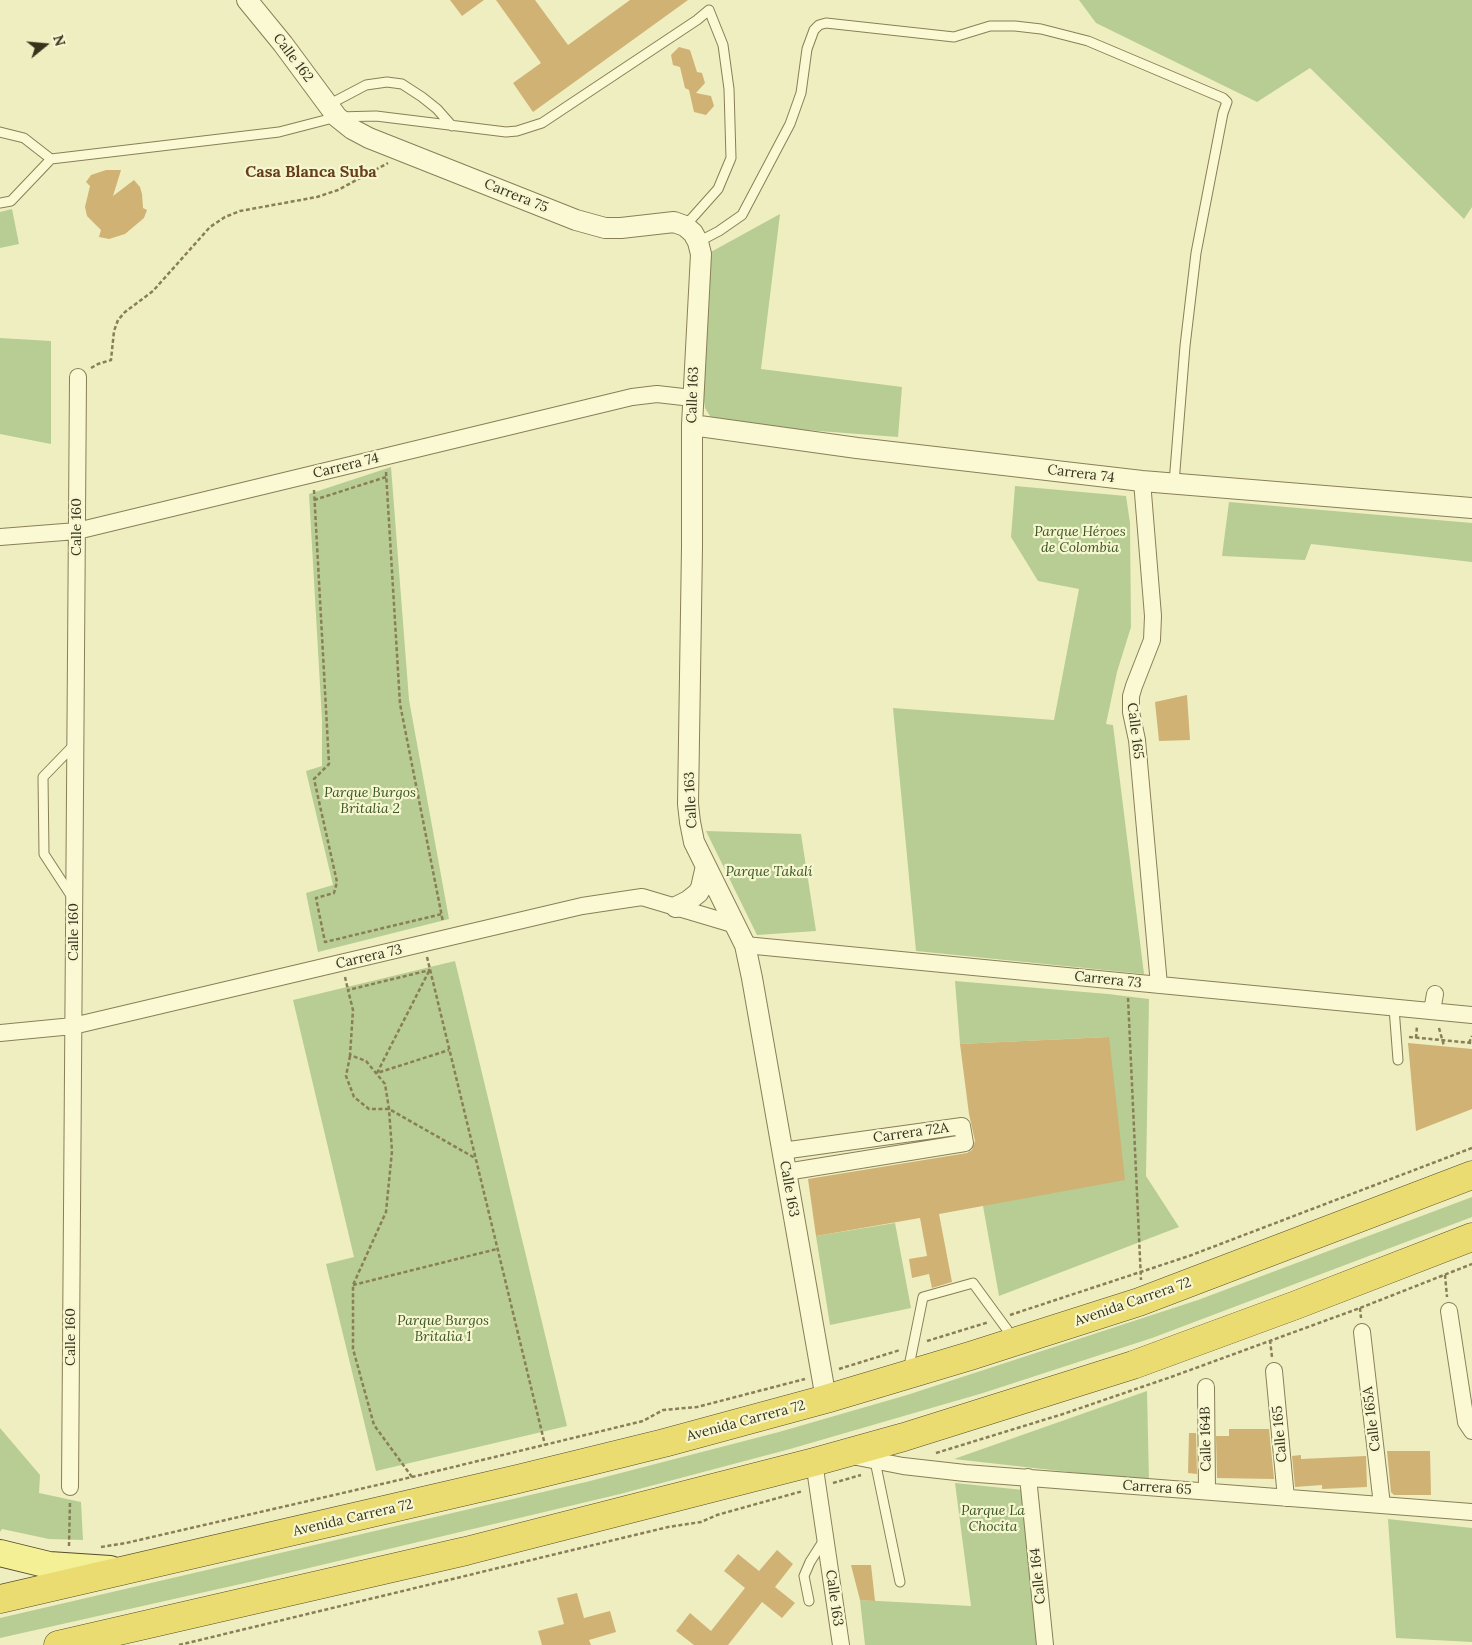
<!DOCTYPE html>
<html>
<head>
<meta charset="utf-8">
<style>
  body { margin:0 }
  #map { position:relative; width:1472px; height:1645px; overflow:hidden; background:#efeec0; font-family:Lora,serif }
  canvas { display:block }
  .north { position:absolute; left:20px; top:20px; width:50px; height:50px; -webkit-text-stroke:4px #f6f6d0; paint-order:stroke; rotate:73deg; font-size:14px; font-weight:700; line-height:20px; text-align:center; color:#38311c }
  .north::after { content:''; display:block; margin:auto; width:18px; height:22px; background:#38311c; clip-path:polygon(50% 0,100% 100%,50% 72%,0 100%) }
</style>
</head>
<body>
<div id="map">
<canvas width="1472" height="1645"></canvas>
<div class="north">N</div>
</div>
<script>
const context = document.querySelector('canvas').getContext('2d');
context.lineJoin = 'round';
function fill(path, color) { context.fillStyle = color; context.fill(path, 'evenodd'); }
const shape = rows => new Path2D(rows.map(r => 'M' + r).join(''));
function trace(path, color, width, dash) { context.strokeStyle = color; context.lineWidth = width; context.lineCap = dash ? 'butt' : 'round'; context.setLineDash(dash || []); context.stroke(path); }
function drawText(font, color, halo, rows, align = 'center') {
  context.font = font + ' Lora,serif'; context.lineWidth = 4.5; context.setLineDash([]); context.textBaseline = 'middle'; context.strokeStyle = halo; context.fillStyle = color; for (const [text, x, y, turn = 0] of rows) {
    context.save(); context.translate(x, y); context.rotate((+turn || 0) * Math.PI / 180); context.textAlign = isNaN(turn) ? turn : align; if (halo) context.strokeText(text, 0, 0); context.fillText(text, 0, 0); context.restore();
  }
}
const green = shape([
  [1079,0,1472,0,1472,207,1464,219,1310,68,1257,102,1096,23],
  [12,209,19,244,0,248,0,212],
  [780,214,761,369,902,387,898,437,727,424,717,422,710,416,705,408,703,394,709,253],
  [0,338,51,341,51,444,0,434],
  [391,467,409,700,449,919,318,952,306,893,333,885,306,771,322,766,322,720,309,494],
  [1015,486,1126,496,1130,523,1131,627,1117,672,1106,724,1113,725,1144,974,916,951,893,708,1054,720,1079,589,1038,581,1011,537],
  [1229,502,1472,523,1472,562,1311,544,1305,560,1222,556],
  [706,831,801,834,816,931,757,935],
  [455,961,567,1426,376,1471,326,1264,354,1257,293,1000],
  [955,981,1108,994,1149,999,1146,1176,1179,1227,999,1296,983,1206,1109,1037,960,1044],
  [1472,1197,1472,1217,1152,1338,983,1393,790,1449,620,1494,254,1581,0,1638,0,1618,586,1482,779,1432,907,1395,1198,1300],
  [895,1223,911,1308,830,1325,816,1236],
  [1147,1391,1149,1481,954,1459],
  [0,1428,40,1475,39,1493,81,1502,83,1540,49,1539,2,1529,0,1532],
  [955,1483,1023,1490,1037,1645,865,1645,860,1600,971,1606],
  [1388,1519,1472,1528,1472,1642,1396,1638]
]);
const building = shape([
  [450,0,484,0,462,16],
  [496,0,535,0,568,45,630,0,688,0,533,112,513,83,541,63],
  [679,47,690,50,697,72,702,73,705,83,696,93,711,96,714,106,706,115,694,112,689,90,685,88,680,67,673,65,671,55],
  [106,170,121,170,113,196,134,180,140,187,142,194,143,208,147,210,144,218,125,234,109,239,99,237,101,230,87,216,85,207,90,186,86,182,91,175],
  [1187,695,1190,740,1159,741,1155,702],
  [1109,1037,1125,1180,939,1214,952,1282,932,1288,929,1274,912,1278,909,1259,927,1256,920,1218,816,1236,808,1179,967,1153,972,1150,975,1141,969,1114,960,1044],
  [1408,1043,1472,1049,1472,1109,1416,1131],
  [1229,1429,1269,1429,1274,1479,1217,1478,1216,1436,1229,1436],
  [1189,1433,1196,1433,1197,1474,1188,1473],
  [1387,1451,1430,1451,1431,1495,1394,1495,1391,1492],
  [1301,1455,1301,1459,1366,1456,1367,1487,1322,1489,1322,1485,1295,1487,1292,1456],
  [777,1550,793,1564,775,1587,795,1603,782,1618,762,1602,728,1645,694,1645,676,1631,690,1613,711,1631,745,1588,724,1571,738,1554,759,1571],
  [851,1565,871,1565,875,1601,860,1600],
  [577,1593,584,1618,610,1611,616,1632,589,1640,591,1645,542,1645,538,1631,564,1624,557,1598]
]);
const path = shape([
  [91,368,98,364,111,360,114,331,118,320,125,312,153,291,210,227,225,217,240,211,317,197,338,190,388,163],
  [386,472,400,704,443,922],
  [314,490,329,764,314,779,337,882,334,893,316,898,325,942,442,914],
  [314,500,386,477],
  [427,957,545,1445],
  [429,971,377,1073,449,1050],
  [345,977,348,990],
  [1128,998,1141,1280],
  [1439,1028,1444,1046],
  [1409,1037,1472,1043],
  [1416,1038,1417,1026],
  [1469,1043,1472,1036],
  [350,1056,346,1076,354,1097,369,1109,389,1109,475,1158],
  [1445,1275,1447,1297],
  [353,1285,497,1249],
  [1360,1308,1361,1318],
  [1010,1315,1189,1256,1472,1148],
  [1270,1340,1272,1357],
  [927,1341,989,1322],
  [839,1369,900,1350],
  [936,1453,1063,1414,1171,1377,1360,1308,1472,1264],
  [412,1477,374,1425,353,1349,353,1285,386,1212,392,1151,389,1109,385,1084,366,1061,350,1055,353,1010,348,990,430,970],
  [833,1483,861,1475],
  [69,1546,70,1501],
  [101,1547,126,1543,412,1477,643,1421,663,1410,697,1407,805,1379],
  [179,1645,668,1527,701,1522,717,1515,803,1491]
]);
const service = shape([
  [328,105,366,85,387,82,402,84,422,97,437,109,452,126],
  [0,132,24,138,51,159],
  [0,203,11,201,51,159,279,132,337,117,376,116,506,132,517,131,542,123,697,20,709,10,723,45,729,89,731,158,718,189,685,226],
  [698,242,719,231,742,215,790,124,801,93,807,49,814,30,819,25,826,23,954,37,990,26,1015,26,1041,29,1088,41,1223,98,1227,102,1223,113,1196,253,1185,346,1174,483],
  [72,897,44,854,43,777,75,744],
  [1394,1008,1398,1060],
  [908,1371,923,1297,973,1283,1014,1339],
  [875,1461,900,1582],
  [809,1601,804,1576,810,1562,824,1540]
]);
const minor = shape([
  [1142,481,1153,616,1152,640,1134,686,1131,696,1131,712,1137,740,1159,985],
  [0,537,77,531,632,397,657,394,692,398],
  [745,945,1472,1015],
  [1432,1011,1435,994],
  [0,1033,73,1026,582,906,642,897,736,925],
  [782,1151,962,1126,965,1143,786,1172],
  [1449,1311,1466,1422,1472,1431],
  [1362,1332,1382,1505],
  [1274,1371,1286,1498],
  [1206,1387,1207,1491],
  [852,1456,903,1466,965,1473,1472,1512],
  [814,1462,841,1645],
  [1028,1477,1045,1645],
  [70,1487,78,377]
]);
const tertiary = shape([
  [247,0,283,44,337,117,352,129,369,138,576,220,605,228,621,228,674,222,685,226,693,233,698,242,701,254,692,425,692,547,688,804,690,822,694,842,745,945,752,978,826,1399],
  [692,425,857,448,1142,481,1472,508],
  [676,907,688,901,698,893,701,888,706,866]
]);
const primary = shape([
  [0,1553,49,1565,110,1569]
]);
const trunk = shape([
  [0,1599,518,1479,664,1443,826,1399,970,1356,1139,1302,1472,1175],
  [58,1645,466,1551,814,1462,904,1437,1133,1365,1296,1305,1472,1237]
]);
const streetNames = [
  ["Calle 162",293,58,53],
  ["Carrera 75",516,196,22],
  ["Calle 163",693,395,-88],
  ["Carrera 74",346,466,-14],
  ["Carrera 74",1081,474,7],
  ["Calle 160",77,527,-90],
  ["Calle 165",1135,731,83],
  ["Calle 163",691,800,-93],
  ["Calle 160",74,932,-90],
  ["Carrera 73",369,957,-13],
  ["Carrera 73",1108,980,6],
  ["Carrera 72A",911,1133,-8],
  ["Calle 163",789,1189,80],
  ["Avenida Carrera 72",1133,1302,-19],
  ["Calle 160",71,1337,-90],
  ["Calle 165A",1372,1419,-97],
  ["Avenida Carrera 72",746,1421,-15],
  ["Calle 165",1280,1434,-95],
  ["Calle 164B",1206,1439,-91],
  ["Carrera 65",1157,1488,4],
  ["Avenida Carrera 72",353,1518,-13],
  ["Calle 164",1038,1576,-96],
  ["Calle 163",834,1598,82]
];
const parkNames = [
  ["Parque Héroes",1080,532],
  ["de Colombia",1080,548],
  ["Parque Burgos",370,793],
  ["Britalia 2",370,809],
  ["Parque Takalí",769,872],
  ["Parque Burgos",443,1321],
  ["Britalia 1",443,1337],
  ["Parque La",993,1511],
  ["Chocita",993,1527]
];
const quarterNames = [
  ["Casa Blanca Suba",311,172]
];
fill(green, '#b7cd93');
fill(building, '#cfb274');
trace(service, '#897f57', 11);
trace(minor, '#897f57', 18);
trace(tertiary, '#897f57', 22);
trace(primary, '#564b2c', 28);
trace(trunk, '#564b2c', 29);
trace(path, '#897f57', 2.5, [4, 2.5]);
trace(service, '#faf9d3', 9);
trace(minor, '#faf9d3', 16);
trace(tertiary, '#faf9d3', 20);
trace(primary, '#f4f096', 26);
trace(trunk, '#ebdc72', 28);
drawText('14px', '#38311c', '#f6f6d0', streetNames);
drawText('italic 14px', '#3a5522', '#f6f6d0', parkNames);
drawText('bold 16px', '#663e1a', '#f6f6d0', quarterNames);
</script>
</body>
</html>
